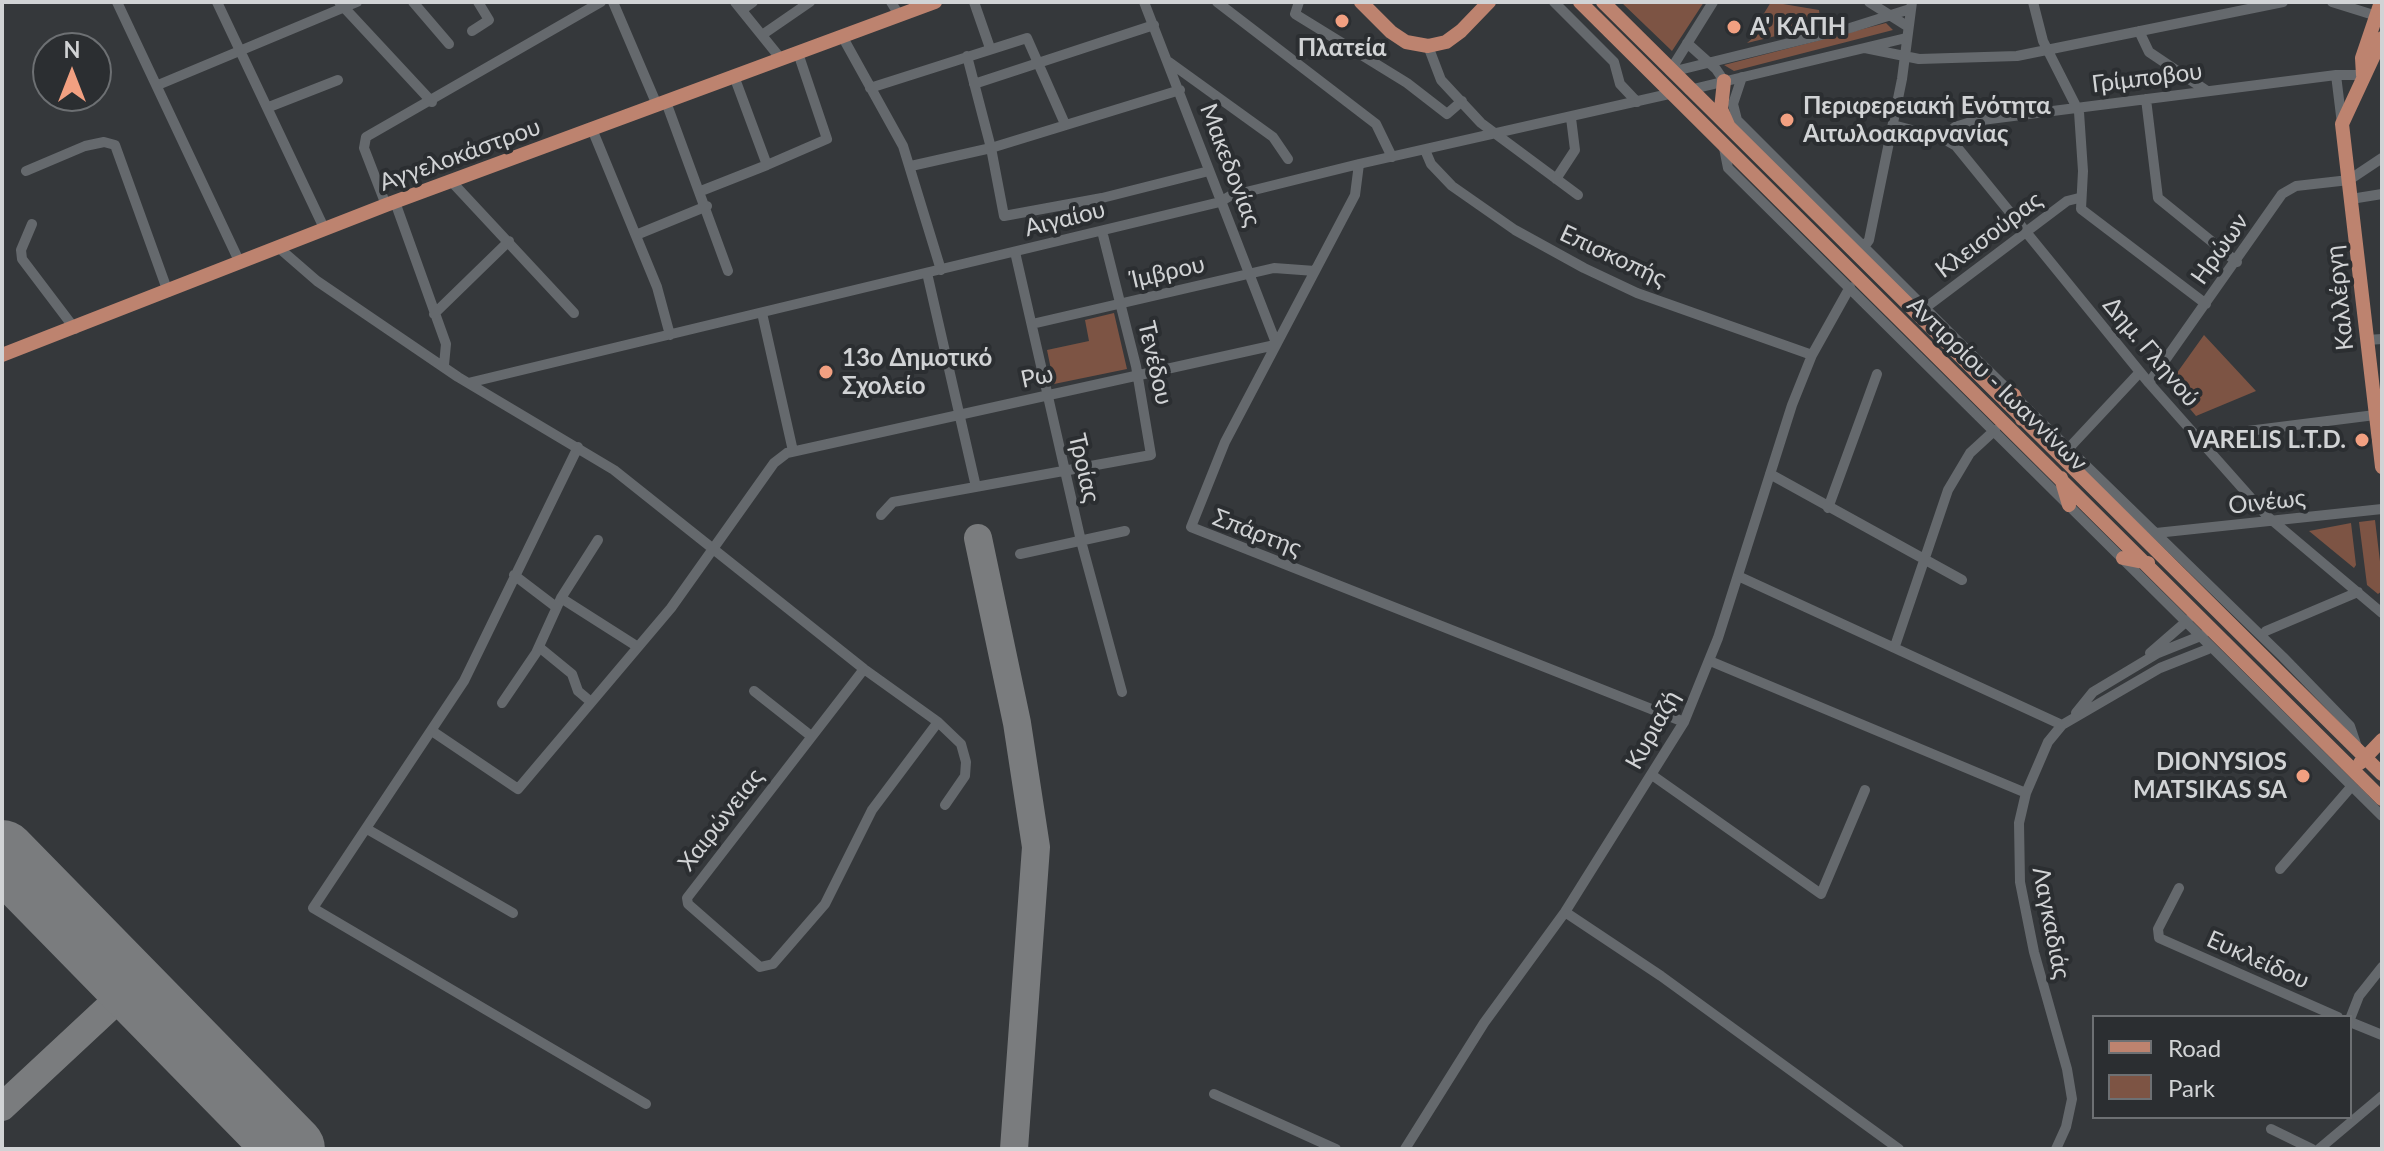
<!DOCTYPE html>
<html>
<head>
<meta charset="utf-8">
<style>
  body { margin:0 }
  #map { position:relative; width:2384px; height:1151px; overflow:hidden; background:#35383b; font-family:Lato,sans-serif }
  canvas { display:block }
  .frame { position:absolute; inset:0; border:4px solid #d1d3d5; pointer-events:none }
  .legend { position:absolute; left:2092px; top:1015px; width:260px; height:104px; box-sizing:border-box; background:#2b2e31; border:2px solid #6d7073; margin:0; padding:10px 14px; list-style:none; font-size:24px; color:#d1d3d5 }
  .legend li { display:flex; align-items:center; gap:16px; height:40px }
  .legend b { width:40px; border:2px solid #6d7073 }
  .north { position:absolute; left:32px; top:32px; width:80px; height:80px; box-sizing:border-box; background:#2b2e31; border:2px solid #6d7073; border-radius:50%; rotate:0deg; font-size:22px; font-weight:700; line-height:32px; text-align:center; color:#d1d3d5 }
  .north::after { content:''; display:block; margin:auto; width:28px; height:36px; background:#f2a081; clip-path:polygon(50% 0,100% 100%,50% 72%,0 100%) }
</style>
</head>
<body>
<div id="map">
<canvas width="2384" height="1151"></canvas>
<div class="frame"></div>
<ul class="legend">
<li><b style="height:10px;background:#bd836f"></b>Road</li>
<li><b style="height:22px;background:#7d5444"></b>Park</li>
</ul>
<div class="north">N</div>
</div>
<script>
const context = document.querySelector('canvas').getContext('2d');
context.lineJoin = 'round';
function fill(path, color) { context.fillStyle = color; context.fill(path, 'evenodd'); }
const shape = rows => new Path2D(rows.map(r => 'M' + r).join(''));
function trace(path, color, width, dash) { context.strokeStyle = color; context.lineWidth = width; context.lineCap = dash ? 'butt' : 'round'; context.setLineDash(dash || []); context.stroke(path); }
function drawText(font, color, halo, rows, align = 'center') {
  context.font = font + ' Lato,sans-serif'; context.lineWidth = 8; context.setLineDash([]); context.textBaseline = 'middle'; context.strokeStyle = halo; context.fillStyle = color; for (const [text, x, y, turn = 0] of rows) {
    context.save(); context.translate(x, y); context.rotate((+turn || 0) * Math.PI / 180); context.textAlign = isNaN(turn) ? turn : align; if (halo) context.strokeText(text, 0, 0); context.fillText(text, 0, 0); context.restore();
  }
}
const green = shape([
  [1621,2,1704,2,1672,51],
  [1771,2,1819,10,1821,25,1747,43,1759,33,1758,23],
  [1886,23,1893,30,1734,71,1724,65],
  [1114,313,1127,369,1054,384,1047,350,1089,341,1085,320],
  [2204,335,2256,391,2196,416,2169,384],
  [2375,520,2382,578,2382,591,2378,594,2367,585,2359,522],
  [2351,523,2356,565,2354,568,2309,531]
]);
const taxiway = shape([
  [978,538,1017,723,1036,847,1014,1149],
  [2,1107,132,986]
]);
const runway = shape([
  [2,854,291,1149]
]);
const minor = shape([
  [117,2,240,263],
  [217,2,325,230],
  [339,2,432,102],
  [413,2,449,44],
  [613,2,657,105],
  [735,2,781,59],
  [891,2,899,15],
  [974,2,990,48],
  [1144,2,1276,343],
  [1217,2,1376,124,1392,157],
  [1299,2,1295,14,1407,83,1447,114,1462,101],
  [1554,2,1614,62,1620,84,1637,102],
  [1869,2,1907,26],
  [2033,2,2043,41,2079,112,2083,171,2081,209,2206,304],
  [2332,2,2380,17],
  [742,10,753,2],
  [472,31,489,20,478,2],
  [2139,31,2149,52,2207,91],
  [762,35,810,2],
  [842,36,903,146,941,270],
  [1687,43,1716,69,1724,81],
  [1428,46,1441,80,1481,123,1578,195],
  [1865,48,1919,59,2017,56,2283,2],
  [967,56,991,148,1004,216,1102,198,1209,171],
  [1169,62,1273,137,1288,159],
  [1670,71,1713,2],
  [1671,72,1850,28,1910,9],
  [2336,75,2342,124],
  [1742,77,1733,104,1737,120,1961,344,2283,657,2350,726,2357,747],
  [974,84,1154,25],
  [158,85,357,2],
  [870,88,1027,38,1065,124],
  [1689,90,1906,38],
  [2146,99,2158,198,2237,262],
  [666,102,728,271],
  [269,107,338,80],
  [1893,125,1942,138,1956,146,2149,383,2267,516,2382,613],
  [592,129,657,287,670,335],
  [1942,138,1955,127,1974,121,2336,75,2363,75],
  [1724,148,1728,168,2382,816],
  [1425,150,1431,164,1452,186,1515,230,1584,268,1637,293,1812,355],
  [1359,164,1355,195,1225,442,1191,527,1684,722],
  [767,165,827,139,798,53],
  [911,166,991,148,1180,90],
  [26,171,85,146,104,142,115,145,168,292],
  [1556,179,1575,150,1571,118],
  [451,181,574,313],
  [701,191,767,165,734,76],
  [2351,199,2382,194],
  [395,202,446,344,444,365],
  [386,205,364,148,366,137,601,2],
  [32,224,21,250,22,259,75,329],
  [636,235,707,206],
  [1864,247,1869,240,1902,79,1912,2],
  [279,248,317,281,458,377,614,470,864,669,938,722,961,744,966,762,965,776,945,805],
  [1015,252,1081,541,1122,692],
  [927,273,976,487],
  [1925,308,2067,201,2079,198],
  [762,313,793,451],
  [434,314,509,241],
  [1032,324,1274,268,1315,271],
  [2367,340,2382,339],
  [468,383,1220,202,1230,196,1359,164,1669,94],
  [2149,383,2282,194,2296,186,2349,180,2382,158],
  [2202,443,2232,433,2375,415],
  [578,447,464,681,313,908,646,1104],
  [2068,449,2140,372],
  [1770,474,1962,580],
  [1828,508,1877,374],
  [881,515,893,502,1151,455,1136,366,1102,231],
  [2156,533,2382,509],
  [1020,554,1125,531],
  [514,575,556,607],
  [1738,576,2062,725],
  [561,598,638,647],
  [2266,631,2358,592],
  [1895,646,1948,490,1970,453,1995,430],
  [539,647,572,674,578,691,591,702],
  [2150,653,2188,620],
  [1710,661,2026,793],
  [864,669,687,898,688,904,760,967,773,964,825,904,872,810,938,722],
  [754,691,811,736],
  [502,703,536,653,561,598,598,540],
  [2076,713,2093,692,2158,653,2203,635],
  [432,731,518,789,671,608,774,463,787,453,1275,345],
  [1652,775,1821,894,1865,790],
  [367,829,513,913],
  [2280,869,2351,787],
  [2179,888,2158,929,2159,938,2338,1017],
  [1565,912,1661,976,1899,1149],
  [2350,1019,2359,996,2382,967],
  [2350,1022,2382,1035],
  [1214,1094,1336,1149],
  [2271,1129,2312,1149],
  [1405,1149,1484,1023,1565,912,1684,722,1718,638,1792,405,1812,355,1850,287],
  [2056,1149,2066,1127,2072,1099,2067,1069,2034,952,2020,882,2019,823,2026,793,2048,742,2062,725,2160,668,2208,649],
  [2319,1149,2382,1096]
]);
const major = shape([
  [1361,2,1391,32,1406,42,1428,46,1446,42,1461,31,1489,2],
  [1580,2,2382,799],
  [1603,2,2382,774],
  [2382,38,2342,124,2382,467],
  [2363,75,2362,58,2381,2],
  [1724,81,1721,109,1728,125],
  [2,355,386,205,935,2],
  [2014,395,2022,419],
  [2061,478,2069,505],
  [2123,558,2148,563],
  [2360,763,2382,740]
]);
const markers = [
  [1342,21,8,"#f2a081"],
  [1734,27,8,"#f2a081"],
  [1787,120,8,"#f2a081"],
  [826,372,8,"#f2a081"],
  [2362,440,8,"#f2a081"],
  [2303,776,8,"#f2a081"]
];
const poiNames = [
  ["Α' ΚΑΠΗ",1750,27],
  ["Πλατεία",1342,48,"center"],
  ["Περιφερειακή Ενότητα",1803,106],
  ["Αιτωλοακαρνανίας",1803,134],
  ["13ο Δημοτικό",842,358],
  ["Σχολείο",842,386],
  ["VARELIS L.T.D.",2346,440,"right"],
  ["DIONYSIOS",2287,762,"right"],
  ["MATSIKAS SA",2287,790,"right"]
];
const streetNames = [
  ["Γρίμποβου",2147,78,-7],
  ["Αγγελοκάστρου",460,155,-20],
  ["Μακεδονίας",1230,165,69],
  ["Αιγαίου",1065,219,-14],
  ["Κλεισούρας",1989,235,-37],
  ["Ηρώων",2220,249,-55],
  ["Επισκοπής",1613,256,25],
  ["Ίμβρου",1168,272,-13],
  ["Καλλέργη",2340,298,-96],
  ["Δημ. Γληνού",2151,352,50],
  ["Τενέδου",1155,363,77],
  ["Ρω",1037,377,-12],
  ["Αντιρρίου - Ιωαννίνων",1997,384,44],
  ["Τροίας",1084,468,77],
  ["Οινέως",2267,502,-6],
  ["Σπάρτης",1257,533,21],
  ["Κυριαζή",1653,730,-61],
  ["Χαιρώνειας",721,820,-52],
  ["Λαγκαδιάς",2051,923,79],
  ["Ευκλείδου",2258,960,24]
];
fill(green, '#7d5444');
trace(taxiway, '#7a7c7e', 28);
trace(runway, '#7a7c7e', 68);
trace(minor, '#65696d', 10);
trace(major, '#bd836f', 14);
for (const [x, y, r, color] of markers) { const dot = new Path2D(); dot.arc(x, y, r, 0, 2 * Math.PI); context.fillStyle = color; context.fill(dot); trace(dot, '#2b2e31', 3); }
drawText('bold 24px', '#d1d3d5', '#2b2e31', poiNames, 'left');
drawText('24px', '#d1d3d5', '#2b2e31', streetNames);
</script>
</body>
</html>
